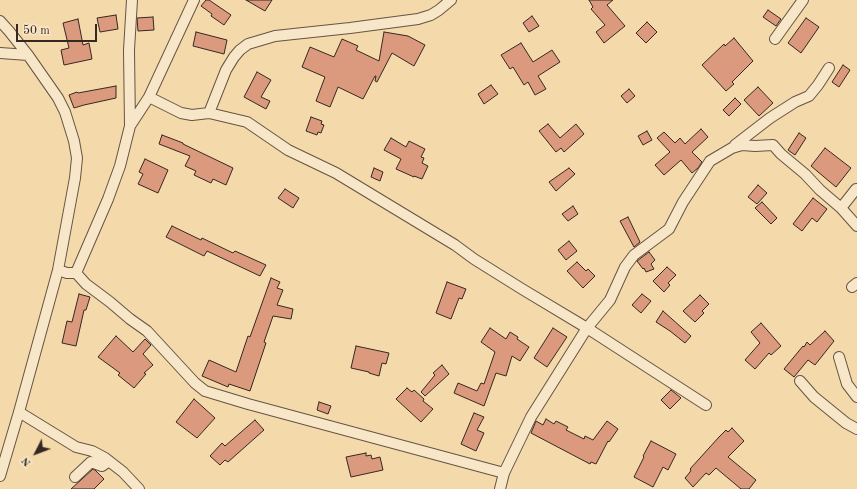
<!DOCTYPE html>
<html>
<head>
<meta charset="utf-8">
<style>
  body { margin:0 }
  #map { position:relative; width:857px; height:489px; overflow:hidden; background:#f4d9ab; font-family:"Old Standard TT",serif }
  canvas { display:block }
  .north { position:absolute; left:16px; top:433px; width:40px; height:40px; -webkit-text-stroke:3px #f8e6c8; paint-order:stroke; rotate:228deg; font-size:11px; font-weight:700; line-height:16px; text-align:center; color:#352820 }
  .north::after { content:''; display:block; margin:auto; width:14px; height:18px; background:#352820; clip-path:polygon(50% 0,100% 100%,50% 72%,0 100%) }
  .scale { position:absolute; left:16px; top:24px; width:81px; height:18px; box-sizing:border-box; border:2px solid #352820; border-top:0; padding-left:5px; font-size:12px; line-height:14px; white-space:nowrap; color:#352820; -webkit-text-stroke:3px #f8e6c8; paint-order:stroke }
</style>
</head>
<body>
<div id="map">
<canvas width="857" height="489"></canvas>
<div class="north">N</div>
<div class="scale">50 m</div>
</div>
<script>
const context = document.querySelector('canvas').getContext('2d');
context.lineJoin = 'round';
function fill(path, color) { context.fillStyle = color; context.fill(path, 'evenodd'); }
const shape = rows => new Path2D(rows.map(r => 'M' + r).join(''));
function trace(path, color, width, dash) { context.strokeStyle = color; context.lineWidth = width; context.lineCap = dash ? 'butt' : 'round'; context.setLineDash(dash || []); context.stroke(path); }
const building = shape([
  [206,0,209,0,231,15,224,25,211,16,212,14,201,6,206,0],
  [246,0,272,0,265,11,246,0],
  [589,0,613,0,607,5,625,26,604,43,596,32,605,25,591,9,593,7,589,0],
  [768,10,781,19,776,26,763,17,768,10],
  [116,15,118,29,100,32,97,18,116,15],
  [532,16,539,26,529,32,523,23,532,16],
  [153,17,154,30,138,31,137,18,153,17],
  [806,18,819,27,801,53,788,43,806,18],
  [78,19,83,45,89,43,92,59,64,65,61,50,69,48,63,23,78,19],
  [647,22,657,32,646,43,636,33,647,22],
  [196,32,227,40,224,54,193,46,196,32],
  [384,32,408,36,425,45,414,66,392,53,377,82,375,81,376,76,375,76,363,99,338,87,330,107,316,101,325,77,302,67,310,47,334,57,342,39,358,46,356,50,379,61,384,32],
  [734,38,753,61,732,82,734,84,726,91,702,65,724,44,725,46,734,38],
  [521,43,533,62,552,50,560,62,538,76,546,89,535,95,528,82,524,85,513,67,510,69,501,55,521,43],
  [843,65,850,70,839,87,832,82,843,65],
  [257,72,271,80,261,97,270,101,266,109,244,97,257,72],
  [491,85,498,94,484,104,478,94,491,85],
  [116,86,116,98,84,105,74,108,69,95,77,92,78,93,116,86],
  [758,87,773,103,759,116,744,100,758,87],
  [629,89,635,96,627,103,621,96,629,89],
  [735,98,741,104,729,116,723,110,735,98],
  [311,117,322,121,321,124,324,125,321,133,318,132,317,135,306,131,311,117],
  [548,124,560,138,576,124,584,134,564,152,561,148,556,152,539,131,548,124],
  [701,129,708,137,692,152,702,162,698,168,692,173,681,160,664,175,655,165,670,152,657,138,664,132,675,143,680,138,685,144,701,129],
  [647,131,652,140,643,145,638,136,647,131],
  [799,133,806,138,795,155,788,150,799,133],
  [162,135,183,143,183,144,233,168,226,185,213,179,211,183,194,175,196,171,185,166,190,156,159,144,162,135],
  [391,138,406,147,409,141,425,149,421,157,424,158,422,163,428,166,422,179,414,176,414,177,396,169,401,159,384,150,391,138],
  [825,148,851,168,836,187,811,166,825,148],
  [145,159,168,170,158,193,138,184,143,174,139,172,145,159],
  [374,168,383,172,380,181,371,177,374,168],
  [569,168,575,174,556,191,549,182,569,168],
  [758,185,767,193,757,204,748,197,758,185],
  [285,189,299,198,293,208,278,198,285,189],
  [813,198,827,209,817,222,812,218,802,231,793,224,813,198],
  [762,202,777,218,771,224,755,208,762,202],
  [573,206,578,214,568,221,562,214,573,206],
  [628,217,640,242,634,247,620,221,628,217],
  [172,226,201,240,202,238,233,253,235,251,266,265,260,276,207,251,204,256,166,237,172,226],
  [569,241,577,251,566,260,558,250,569,241],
  [649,252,655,260,651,264,654,269,646,272,644,268,643,269,637,261,649,252],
  [577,262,586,271,588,269,595,276,583,288,567,271,577,262],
  [667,267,676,275,668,283,670,285,664,292,653,281,667,267],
  [271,278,280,282,277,288,283,290,277,305,293,309,291,319,273,316,264,342,266,343,250,391,229,384,228,387,202,376,209,360,236,372,248,336,250,337,271,278],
  [447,282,466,289,462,299,459,298,451,319,436,313,447,282],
  [79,294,90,297,86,310,84,310,76,346,62,343,67,321,72,322,79,294],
  [642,294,651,301,641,313,632,305,642,294],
  [700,295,709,304,702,311,704,313,695,322,683,311,700,295],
  [663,311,691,336,685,343,670,331,656,322,663,311],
  [761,323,781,346,771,355,769,353,755,369,745,360,760,343,751,332,761,323],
  [490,328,506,339,510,332,518,337,517,339,529,347,520,361,512,356,506,376,496,373,484,406,454,393,458,383,477,391,481,383,484,384,495,352,481,342,490,328],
  [553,328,567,337,547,367,534,358,553,328],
  [825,331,834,341,815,365,808,360,794,377,784,369,803,346,804,347,807,342,810,345,825,331],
  [116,336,133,352,145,339,151,345,143,354,153,365,144,373,146,374,134,388,118,375,120,373,98,357,116,336],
  [356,346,389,353,386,364,382,363,379,376,369,373,369,372,351,368,356,346],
  [442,365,449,374,425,396,421,392,435,375,433,373,442,365],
  [407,388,412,392,414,390,424,399,423,401,433,409,421,422,396,399,407,388],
  [671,390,681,398,670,409,661,400,671,390],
  [194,399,215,418,197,438,176,422,194,399],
  [319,402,331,406,328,414,317,410,319,402],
  [474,413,484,417,477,430,484,433,476,451,461,444,474,413],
  [546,419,554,424,556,421,568,427,566,430,584,439,585,436,593,440,607,421,618,429,609,442,608,441,596,464,591,462,590,464,531,433,536,421,543,425,546,419],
  [255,420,264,430,228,462,225,460,220,465,210,456,222,443,225,446,255,420],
  [732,428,744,441,728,457,756,480,749,489,741,489,716,468,709,475,706,473,693,487,685,478,690,472,691,470,690,469,719,437,726,430,728,432,732,428],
  [651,441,676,454,668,470,663,467,653,487,634,477,644,457,643,456,651,441],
  [366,453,366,456,371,455,372,459,380,457,383,470,351,477,346,457,366,453],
  [93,469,95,470,104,479,94,489,71,489,93,469]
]);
const minor = shape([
  [451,0,439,10,431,15,418,19,350,28,275,36,248,44,240,50,234,57,226,70,209,113,247,122,288,150,336,173,455,245,474,259,522,289,587,328,706,405],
  [0,21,9,31,28,55,58,98,65,112,74,141,77,158,75,178,58,270,19,412,0,476],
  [775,39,803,0],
  [0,53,28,55],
  [149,97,181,113,192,115,209,113],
  [130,126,149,97,194,0],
  [735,145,770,118,795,102,809,96,818,85,829,68],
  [841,208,856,189,857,189],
  [58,270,67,273,76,273,108,199,120,166,130,126,129,50,132,0],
  [76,273,86,284,110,302,130,319,147,331,195,383,205,391,248,404,504,473,500,489],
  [852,287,857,283],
  [839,357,847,384,857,397],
  [800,381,814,397,846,423,857,429],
  [19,412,76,447,92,451,105,458,123,472,139,489],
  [504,473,531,417,587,328,610,300,625,267,634,255,669,229,683,202,710,161,732,148,742,145,755,146,773,145,781,154,805,174,820,190,841,208,857,226],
  [75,477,91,462,102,466,109,461]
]);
fill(building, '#db997e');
trace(building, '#352820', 1);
trace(minor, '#655443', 12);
trace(minor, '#f8e6c8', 10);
</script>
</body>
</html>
